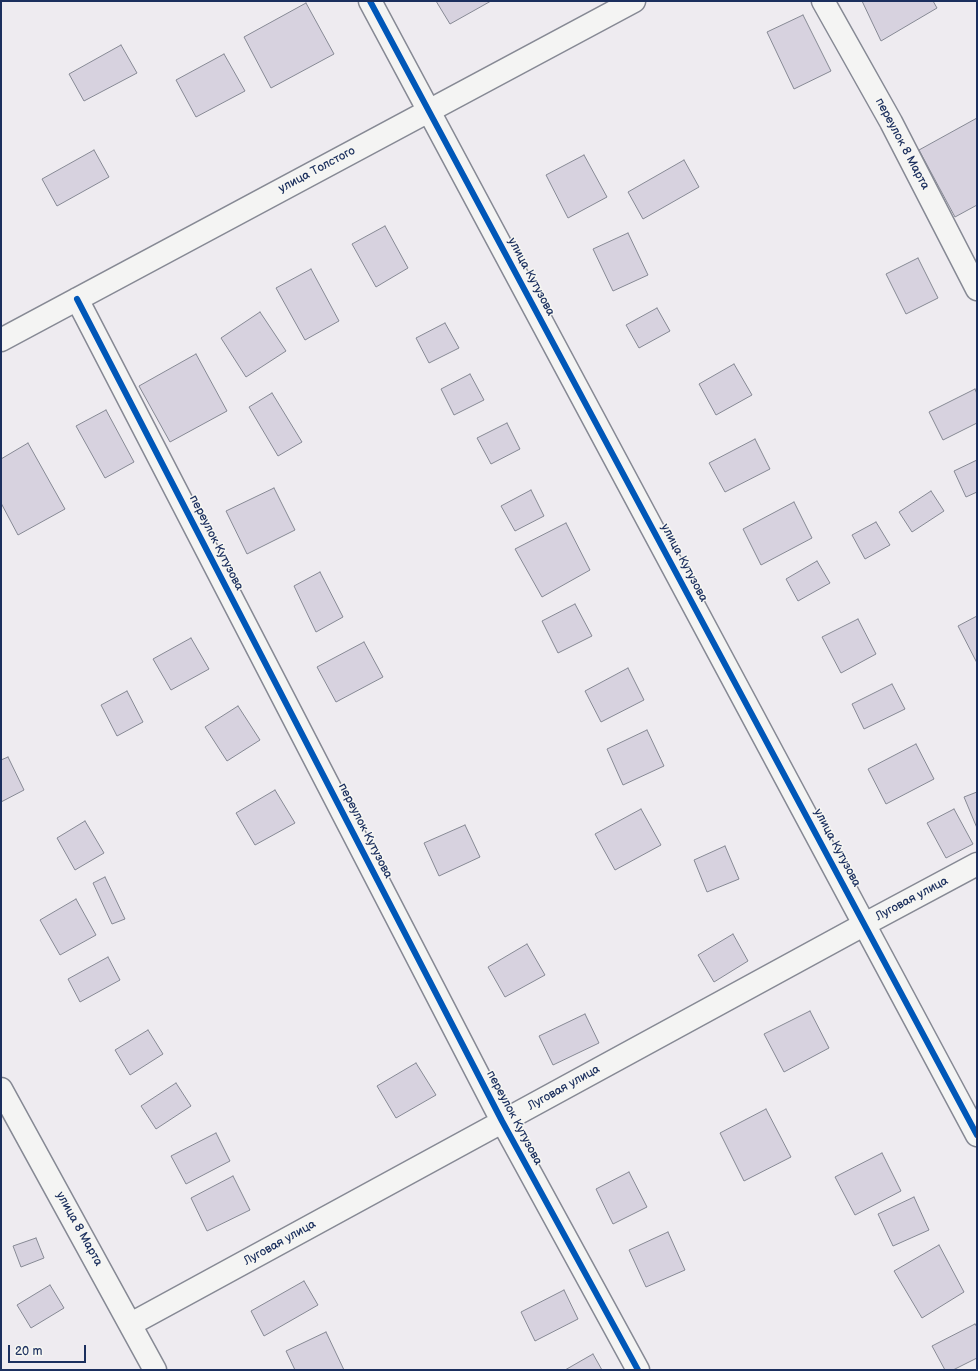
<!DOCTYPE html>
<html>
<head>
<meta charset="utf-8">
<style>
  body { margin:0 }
  #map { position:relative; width:978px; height:1371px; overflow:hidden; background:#eeebf0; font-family:"Balsamiq Sans",sans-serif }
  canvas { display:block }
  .frame { position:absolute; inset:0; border:2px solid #1b2f5e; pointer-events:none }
  .scale { position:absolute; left:8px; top:1345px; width:78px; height:18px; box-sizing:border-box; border:2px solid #1b2f5e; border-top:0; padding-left:5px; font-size:12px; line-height:14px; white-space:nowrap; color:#1b2f5e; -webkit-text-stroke:3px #f6f6f2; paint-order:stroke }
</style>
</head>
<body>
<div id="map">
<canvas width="978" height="1371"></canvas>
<div class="frame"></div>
<div class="scale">20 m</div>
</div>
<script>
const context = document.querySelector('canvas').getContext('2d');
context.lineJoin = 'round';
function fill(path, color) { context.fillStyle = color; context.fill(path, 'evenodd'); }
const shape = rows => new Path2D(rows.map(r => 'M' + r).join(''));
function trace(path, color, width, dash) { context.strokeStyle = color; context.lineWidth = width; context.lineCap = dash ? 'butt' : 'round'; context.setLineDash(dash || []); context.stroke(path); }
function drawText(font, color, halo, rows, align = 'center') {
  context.font = font + ' "Balsamiq Sans",sans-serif'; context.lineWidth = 3; context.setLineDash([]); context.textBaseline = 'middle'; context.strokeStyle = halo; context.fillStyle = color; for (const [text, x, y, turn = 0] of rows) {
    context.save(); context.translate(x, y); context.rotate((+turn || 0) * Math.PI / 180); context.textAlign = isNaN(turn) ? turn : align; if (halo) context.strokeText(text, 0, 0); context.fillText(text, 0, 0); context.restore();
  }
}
const building = shape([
  [436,1,491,1,450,24,436,1],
  [862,1,933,1,937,8,881,41,862,1],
  [306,3,334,54,271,88,244,37,306,3],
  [803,15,831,71,794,89,767,32,803,15],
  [121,45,137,73,84,101,69,74,121,45],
  [224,54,245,91,196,117,176,80,224,54],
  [977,118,977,205,955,217,919,150,977,118],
  [94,150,109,177,57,206,42,179,94,150],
  [584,155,607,197,568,218,546,175,584,155],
  [684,160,699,187,643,219,628,192,684,160],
  [385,226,408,268,376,287,352,244,385,226],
  [628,233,648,275,613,291,593,249,628,233],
  [918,258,938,298,906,314,886,274,918,258],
  [311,269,339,321,305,340,276,288,311,269],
  [657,308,670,331,639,348,626,325,657,308],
  [260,312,286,351,246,377,221,338,260,312],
  [445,323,459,348,429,363,416,338,445,323],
  [196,354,227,411,170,442,139,386,196,354],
  [734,364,752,395,716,415,699,384,734,364],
  [470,374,484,400,454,415,441,389,470,374],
  [975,389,977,394,977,423,943,440,929,412,975,389],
  [272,393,302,442,278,456,249,407,272,393],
  [106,410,134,462,105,478,76,426,106,410],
  [507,423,520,449,491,464,477,438,507,423],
  [755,439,770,469,725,492,709,463,755,439],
  [28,443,65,509,18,535,1,503,1,459,28,443],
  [977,460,977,492,966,497,954,471,977,460],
  [274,488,295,530,247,554,226,511,274,488],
  [531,490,544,516,515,531,501,506,531,490],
  [931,491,944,511,912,532,899,512,931,491],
  [794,502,812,538,761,565,743,529,794,502],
  [876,522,890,545,865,559,852,535,876,522],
  [566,523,590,570,542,597,515,549,566,523],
  [817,561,830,583,798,601,786,579,817,561],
  [320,572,343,617,316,632,294,586,320,572],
  [575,604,592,636,558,653,542,621,575,604],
  [977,616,977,663,958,626,977,616],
  [858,619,876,654,841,673,822,637,858,619],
  [191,638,209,669,171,690,153,659,191,638],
  [364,642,383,677,336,702,317,667,364,642],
  [628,668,644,700,601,722,585,691,628,668],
  [892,684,905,709,864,729,852,704,892,684],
  [127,691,143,722,117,736,101,705,127,691],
  [238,706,260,740,227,761,205,727,238,706],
  [647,730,664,766,623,785,607,749,647,730],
  [916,744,934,779,886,804,868,769,916,744],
  [8,757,24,790,1,802,1,760,8,757],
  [275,790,295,823,255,845,236,813,275,790],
  [977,792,977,828,964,797,977,792],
  [641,809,661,845,615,870,595,834,641,809],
  [954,809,973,844,946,858,927,823,954,809],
  [85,821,104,853,75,870,57,838,85,821],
  [465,825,480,857,439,876,424,843,465,825],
  [725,846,739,879,707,892,694,860,725,846],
  [105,877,125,919,112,924,93,883,105,877],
  [76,899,96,935,60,955,40,920,76,899],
  [733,934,748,961,714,982,698,955,733,934],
  [527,944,545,975,505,997,488,967,527,944],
  [108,957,120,980,80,1002,68,979,108,957],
  [810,1011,829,1048,784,1072,764,1034,810,1011],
  [585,1014,599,1043,553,1065,539,1036,585,1014],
  [148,1030,163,1054,130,1075,115,1050,148,1030],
  [416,1063,436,1095,396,1118,377,1086,416,1063],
  [176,1083,191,1106,156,1129,141,1106,176,1083],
  [766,1109,791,1157,744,1181,720,1133,766,1109],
  [216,1133,230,1161,186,1184,171,1156,216,1133],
  [882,1153,901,1191,855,1215,835,1177,882,1153],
  [629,1172,647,1207,613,1224,596,1189,629,1172],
  [233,1176,250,1210,207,1231,191,1198,233,1176],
  [914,1197,929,1230,893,1246,878,1214,914,1197],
  [668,1232,685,1270,646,1287,629,1250,668,1232],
  [36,1238,44,1258,21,1267,13,1246,36,1238],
  [939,1245,964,1292,922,1318,894,1271,939,1245],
  [304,1281,318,1305,264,1336,251,1311,304,1281],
  [50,1285,64,1308,31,1328,17,1305,50,1285],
  [564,1290,578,1319,535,1341,521,1312,564,1290],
  [975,1324,977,1327,977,1358,953,1370,945,1370,932,1346,975,1324],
  [326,1332,344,1370,295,1370,286,1351,326,1332],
  [593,1354,602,1370,565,1370,593,1354]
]);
const minor = shape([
  [370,1,977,1135],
  [823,1,891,122,977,289],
  [77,299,502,1121,638,1370],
  [1,340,634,1],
  [1,1089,155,1370],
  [131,1324,865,924,977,864]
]);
const cycleway = shape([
  [370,1,977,1135],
  [77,299,502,1121,638,1370]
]);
const streetNames = [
  ["переулок 8 Марта",902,144,62],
  ["улица Толстого",317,170,-28],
  ["улица Кутузова",531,277,62],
  ["переулок Кутузова",216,543,63],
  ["улица Кутузова",684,563,62],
  ["переулок Кутузова",365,831,63],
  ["улица Кутузова",837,848,62],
  ["Луговая улица",912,899,-28],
  ["Луговая улица",564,1088,-29],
  ["переулок Кутузова",514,1118,62],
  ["улица 8 Марта",79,1229,61],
  ["Луговая улица",280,1243,-29]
];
fill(building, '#d7d2df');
trace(building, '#868994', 1);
trace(minor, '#868994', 25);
trace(minor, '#f4f4f3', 22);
trace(cycleway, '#0057b8', 6);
drawText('12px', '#1b2f5e', '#f6f6f2', streetNames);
</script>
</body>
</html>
